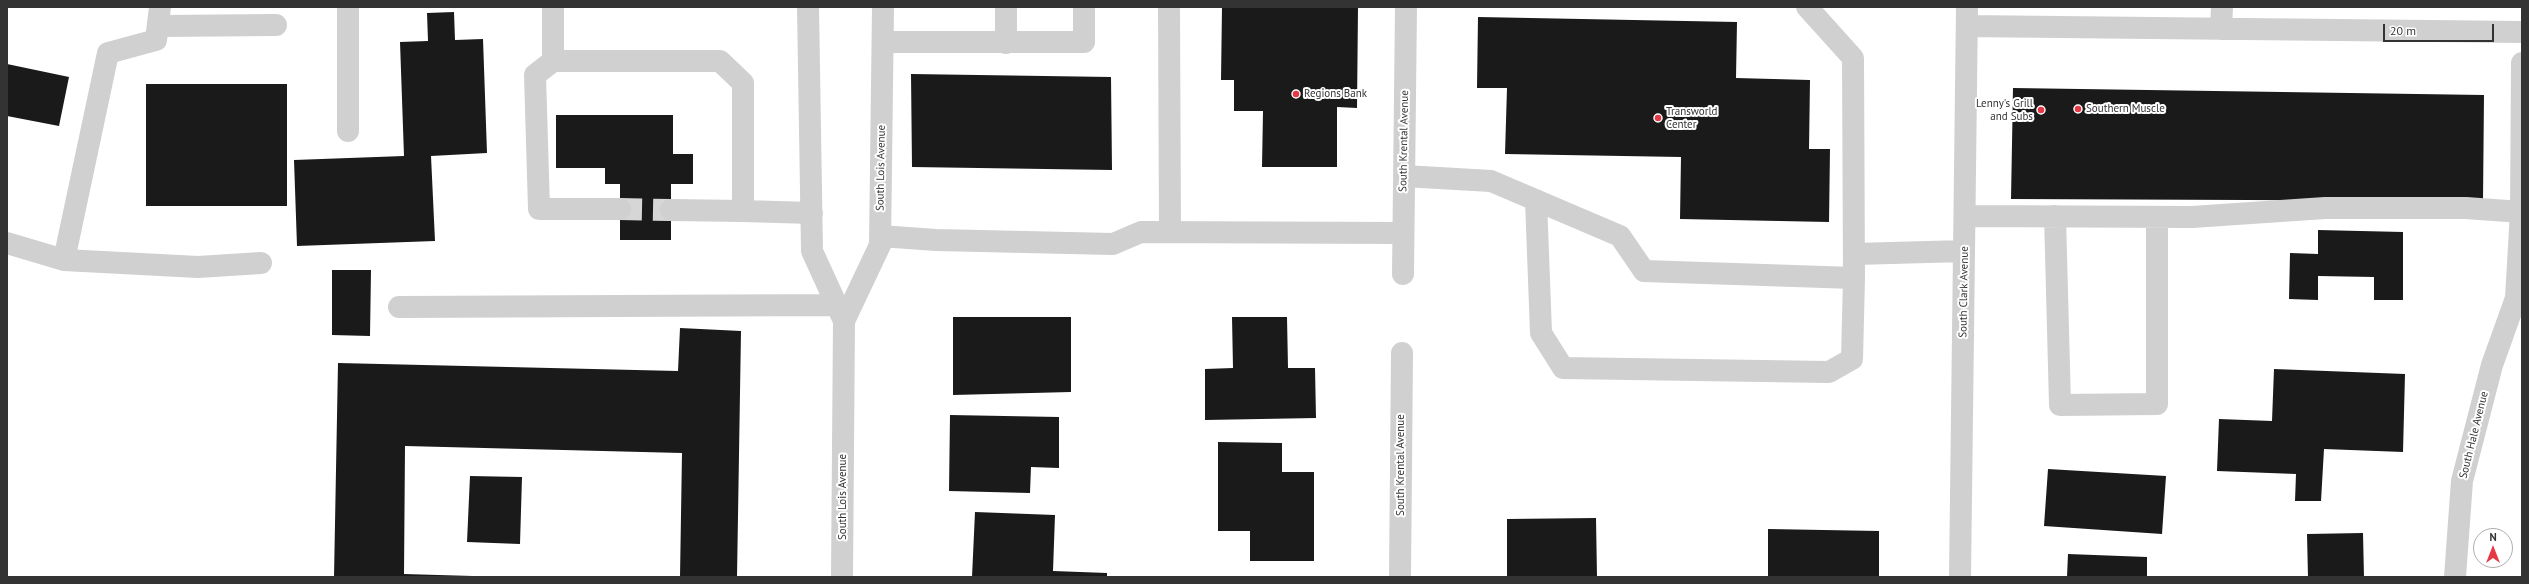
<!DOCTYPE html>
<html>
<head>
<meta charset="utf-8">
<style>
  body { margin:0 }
  #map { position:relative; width:2529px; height:584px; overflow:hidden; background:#fff; font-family:"PT Sans",sans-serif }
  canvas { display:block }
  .frame { position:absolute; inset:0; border:8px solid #333; pointer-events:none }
  .north { position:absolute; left:2473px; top:528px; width:40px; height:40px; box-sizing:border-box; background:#fff; border:1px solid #adadad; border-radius:50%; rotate:0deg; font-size:11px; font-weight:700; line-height:16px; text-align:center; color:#333 }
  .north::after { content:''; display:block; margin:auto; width:14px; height:18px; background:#e63946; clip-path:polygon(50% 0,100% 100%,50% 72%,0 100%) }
  .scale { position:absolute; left:2383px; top:24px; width:111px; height:18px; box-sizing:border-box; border:2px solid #333; border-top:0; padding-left:5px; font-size:12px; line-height:14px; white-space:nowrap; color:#333; -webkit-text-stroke:3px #fff; paint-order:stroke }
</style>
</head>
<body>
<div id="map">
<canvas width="2529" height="584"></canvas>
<div class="frame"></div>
<div class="north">N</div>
<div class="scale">20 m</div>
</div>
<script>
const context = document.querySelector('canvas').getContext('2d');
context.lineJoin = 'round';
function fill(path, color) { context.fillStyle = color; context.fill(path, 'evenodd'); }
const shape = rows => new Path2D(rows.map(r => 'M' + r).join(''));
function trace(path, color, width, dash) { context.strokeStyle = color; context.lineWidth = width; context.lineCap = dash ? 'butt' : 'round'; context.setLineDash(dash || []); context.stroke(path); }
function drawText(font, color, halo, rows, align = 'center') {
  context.font = font + ' "PT Sans",sans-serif'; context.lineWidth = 4; context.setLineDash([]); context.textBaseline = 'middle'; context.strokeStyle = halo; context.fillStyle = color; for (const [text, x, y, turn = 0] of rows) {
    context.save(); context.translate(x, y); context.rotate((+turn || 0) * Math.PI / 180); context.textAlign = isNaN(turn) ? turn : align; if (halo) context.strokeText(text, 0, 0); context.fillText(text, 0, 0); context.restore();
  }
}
const building = shape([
  [1222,7,1358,7,1357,108,1337,107,1337,167,1262,167,1263,111,1234,111,1234,80,1221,80],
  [454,12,455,40,483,39,487,153,431,156,435,241,297,246,294,160,404,156,400,42,428,41,427,13],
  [1478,17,1737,22,1736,78,1810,80,1809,149,1830,149,1829,222,1680,219,1681,157,1505,154,1507,88,1477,88],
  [7,64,69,77,59,126,7,116],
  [911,74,1111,77,1112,170,912,167],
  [146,84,287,84,287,206,146,206],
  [2013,88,2484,95,2483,201,2011,199],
  [556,115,673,115,673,154,693,154,693,184,671,184,671,240,620,240,620,184,605,184,605,168,556,168],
  [2318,230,2403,232,2403,300,2374,300,2374,277,2318,276,2318,300,2289,299,2290,253,2318,254],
  [332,270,371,270,370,336,332,335],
  [953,317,1071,317,1071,392,953,395],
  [1232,317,1287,317,1288,368,1315,368,1316,418,1205,420,1205,369,1233,368],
  [680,328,741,331,737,577,680,577,682,453,405,446,404,574,507,577,334,577,338,363,678,371],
  [2274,369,2405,374,2403,452,2324,449,2321,501,2295,501,2296,474,2217,471,2219,419,2272,421],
  [950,415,1059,417,1059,468,1031,467,1030,493,949,491],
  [1218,442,1282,443,1282,472,1314,472,1314,561,1250,561,1250,531,1218,531],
  [2048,469,2166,476,2162,534,2044,526],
  [470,476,522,477,520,544,467,542],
  [975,512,1055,515,1053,571,1107,573,1107,577,972,577],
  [1596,518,1597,577,1507,577,1507,519],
  [1768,529,1879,531,1879,577,1768,577],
  [2363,533,2364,577,2308,577,2307,534],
  [2068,554,2147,557,2147,577,2067,577]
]);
const minorTunnel = shape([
  [620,209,671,210]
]);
const minor = shape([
  [160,7,156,40,108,53,64,260,198,267,261,263],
  [348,7,348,131],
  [553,7,553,61,720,61,743,83,743,211,812,213],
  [808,7,812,251,844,321,842,577],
  [1169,7,1170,232],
  [159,26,276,25],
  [1967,26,2522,32],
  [2221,29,2222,7],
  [883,42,1084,42,1084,7],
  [1006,43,1006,7],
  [553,61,535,75,539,209,620,209],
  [1404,176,1491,181,1620,236,1644,271,1854,278,1853,58,1807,7],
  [1536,200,1541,333,1563,368,1829,372,1852,359,1854,278],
  [671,210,743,211],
  [1965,216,2192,217,2325,208,2466,208,2521,212],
  [2055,216,2060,405,2157,404,2157,217],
  [880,236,936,240,1113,244,1141,232,1403,233],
  [7,243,64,260],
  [1855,254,1964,251],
  [1403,274,1406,7],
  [399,307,836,305],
  [844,321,880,245,883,7],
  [1400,577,1402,353],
  [1960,577,1967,7],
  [2455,577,2462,481,2492,365,2516,298,2521,212,2522,63]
]);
const markers = [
  [1296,94,4,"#e63946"],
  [2078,109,4,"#e63946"],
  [2041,110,4,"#e63946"],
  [1658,118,4,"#e63946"]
];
const poiNames = [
  ["Regions Bank",1304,94],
  ["Lenny's Grill",2033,104,"right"],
  ["and Subs",2033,117,"right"],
  ["Southern Muscle",2086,109],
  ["Transworld",1666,112],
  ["Center",1666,125]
];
const streetNames = [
  ["South Krental Avenue",1404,141,-89],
  ["South Lois Avenue",881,168,-89],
  ["South Clark Avenue",1964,292,-89],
  ["South Hale Avenue",2474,435,-76],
  ["South Krental Avenue",1401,465,-90],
  ["South Lois Avenue",843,497,-90]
];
fill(building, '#1a1a1a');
trace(minorTunnel, '#d6d6d6', 22, [22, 11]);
trace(minor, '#d0d0d0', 22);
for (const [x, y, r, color] of markers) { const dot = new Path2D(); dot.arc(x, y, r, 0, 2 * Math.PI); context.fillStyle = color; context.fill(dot); trace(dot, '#fff', 1.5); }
drawText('11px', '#333', '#fff', poiNames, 'left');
drawText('11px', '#333', '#fff', streetNames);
</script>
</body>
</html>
